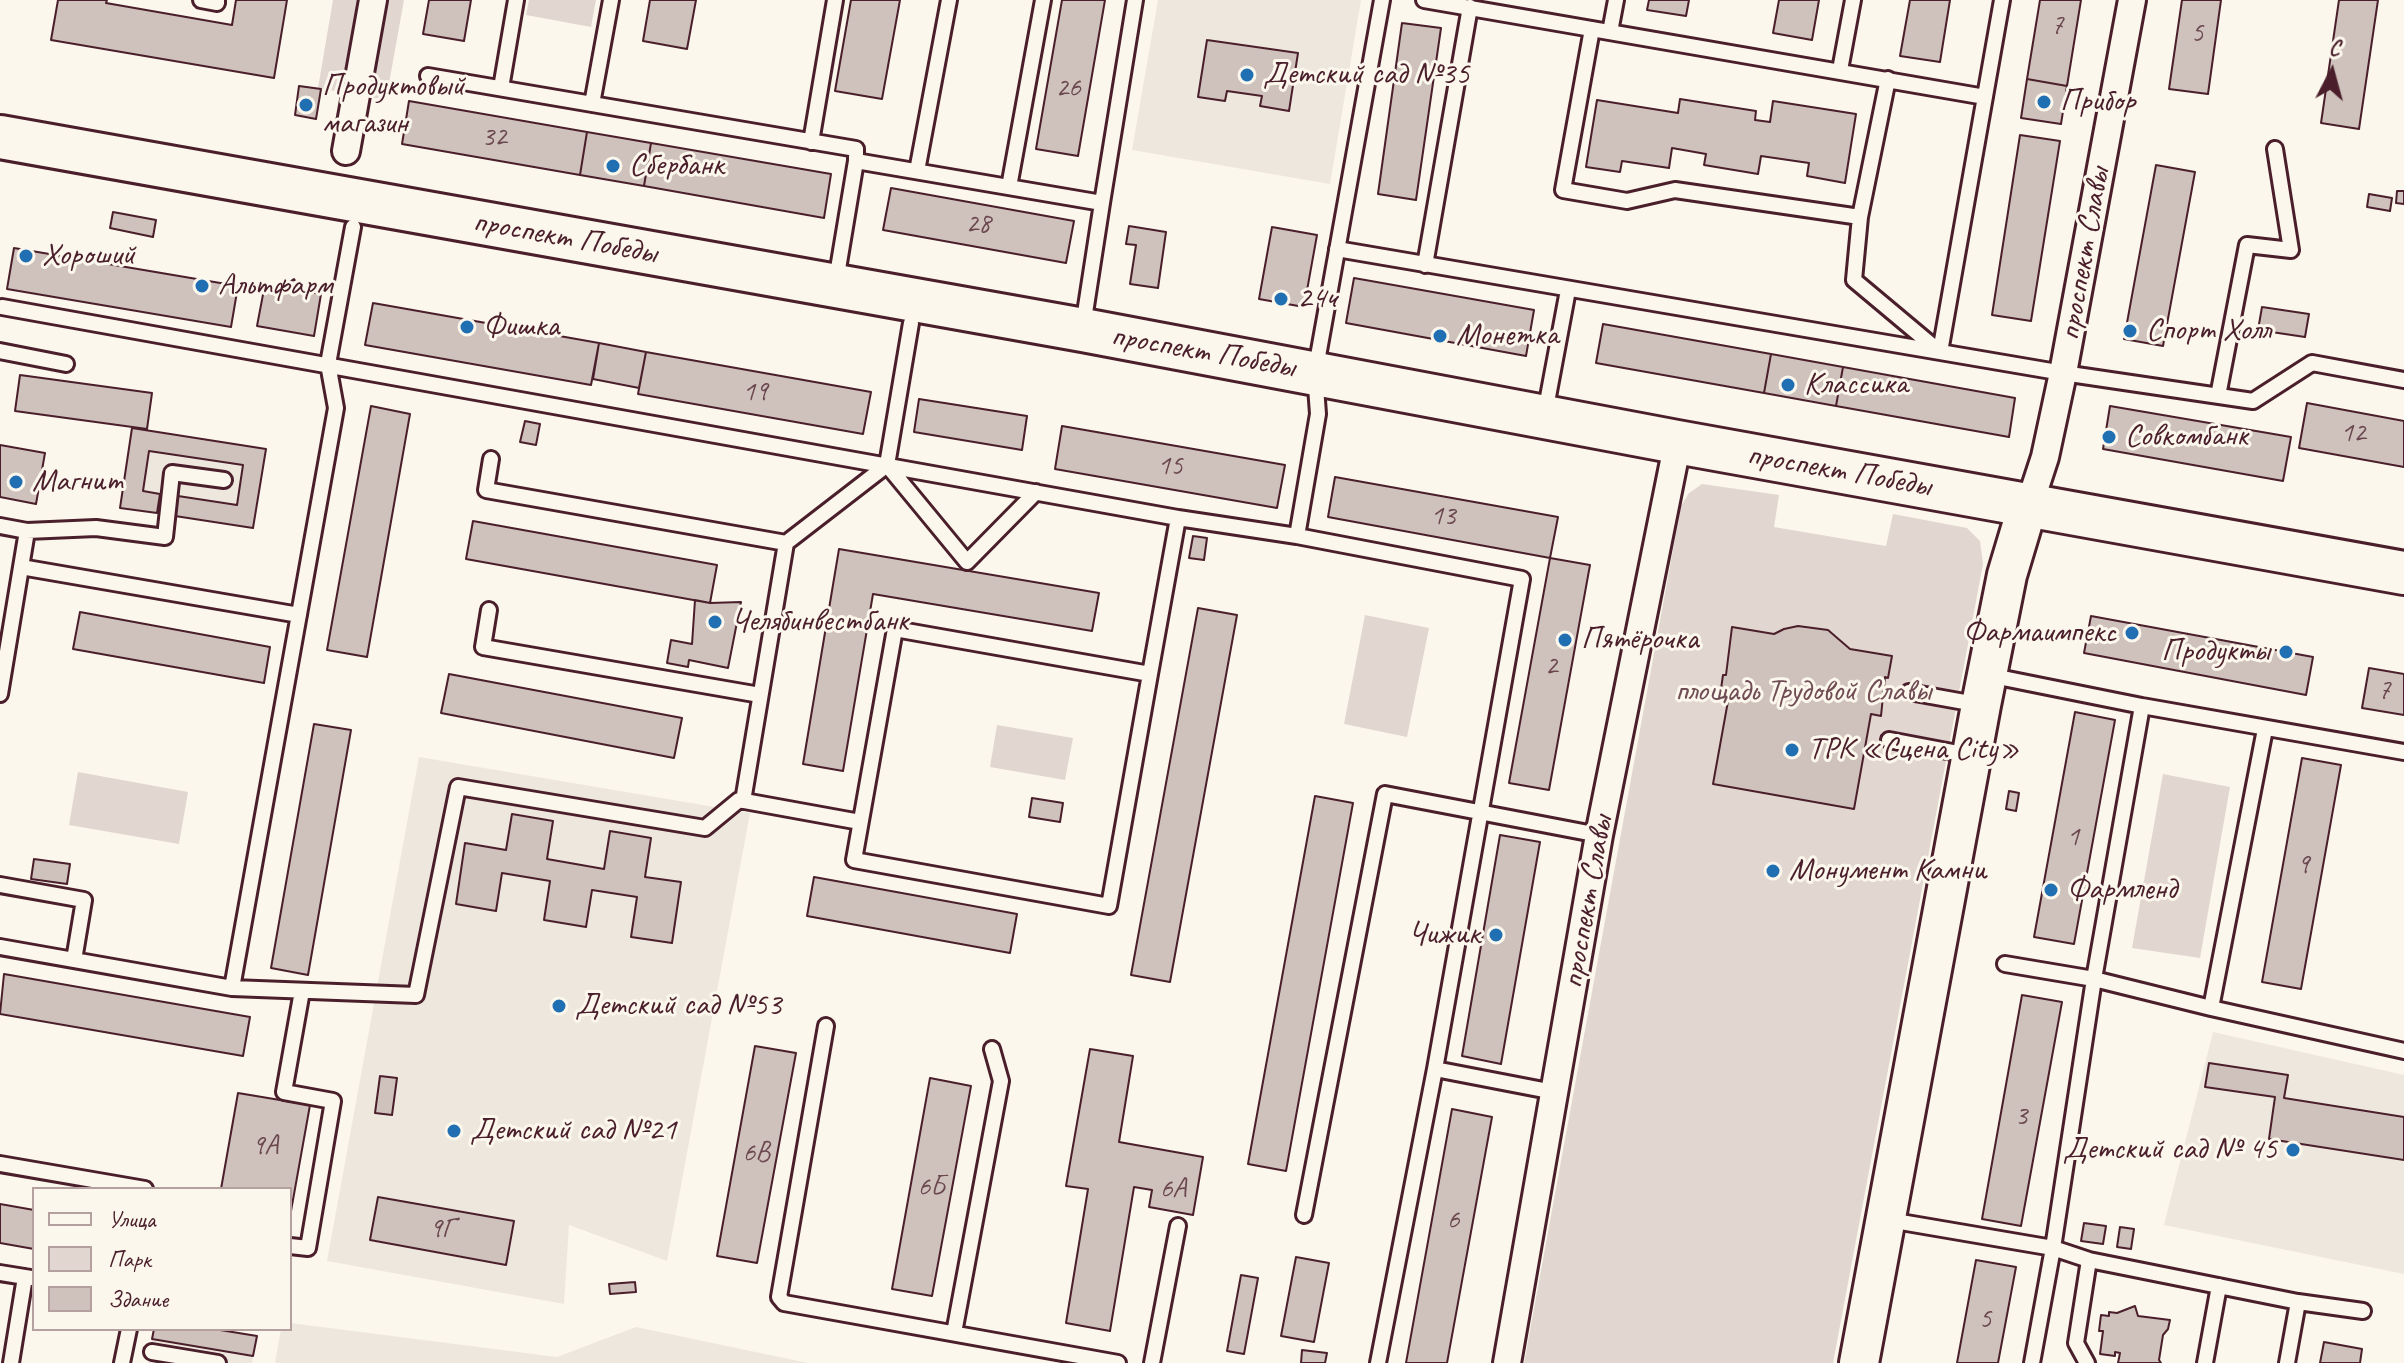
<!DOCTYPE html>
<html>
<head>
<meta charset="utf-8">
<style>
  body { margin:0 }
  #map { position:relative; width:2404px; height:1363px; overflow:hidden; background:#fbf7ec; font-family:Caveat,sans-serif }
  canvas { display:block }
  .legend { position:absolute; left:32px; top:1187px; width:260px; height:144px; box-sizing:border-box; background:#fbf7ec; border:2px solid #b4a19f; margin:0; padding:10px 14px; list-style:none; font-size:24px; color:#4a1f2b }
  .legend li { display:flex; align-items:center; gap:16px; height:40px }
  .legend b { width:40px; border:2px solid #b4a19f }
  .north { position:absolute; left:2292px; top:32px; width:80px; height:80px; -webkit-text-stroke:6px #fbf7ec; paint-order:stroke; rotate:6deg; font-size:22px; font-weight:700; line-height:32px; text-align:center; color:#4a1f2b }
  .north::after { content:''; display:block; margin:auto; width:28px; height:36px; background:#4a1f2b; clip-path:polygon(50% 0,100% 100%,50% 72%,0 100%) }
</style>
</head>
<body>
<div id="map">
<canvas width="2404" height="1363"></canvas>
<ul class="legend">
<li><b style="height:10px;background:#fbf7ec"></b>Улица</li>
<li><b style="height:22px;background:#e2d7d0"></b>Парк</li>
<li><b style="height:22px;background:#cfc2bc"></b>Здание</li>
</ul>
<div class="north">С</div>
</div>
<script>
const context = document.querySelector('canvas').getContext('2d');
context.lineJoin = 'round';
function fill(path, color) { context.fillStyle = color; context.fill(path, 'evenodd'); }
const shape = rows => new Path2D(rows.map(r => 'M' + r).join(''));
function trace(path, color, width, dash) { context.strokeStyle = color; context.lineWidth = width; context.lineCap = dash ? 'butt' : 'round'; context.setLineDash(dash || []); context.stroke(path); }
function drawText(font, color, halo, rows, align = 'center') {
  context.font = font + ' Caveat,sans-serif'; context.lineWidth = 6; context.setLineDash([]); context.textBaseline = 'middle'; context.strokeStyle = halo; context.fillStyle = color; for (const [text, x, y, turn = 0] of rows) {
    context.save(); context.translate(x, y); context.rotate((+turn || 0) * Math.PI / 180); context.textAlign = isNaN(turn) ? turn : align; if (halo) context.strokeText(text, 0, 0); context.fillText(text, 0, 0); context.restore();
  }
}
const built = shape([
  [1158,0,1361,0,1330,184,1132,150],
  [132,428,266,449,253,528,120,508],
  [419,757,750,813,667,1261,569,1225,564,1304,327,1261],
  [2213,1032,2404,1075,2404,1274,2164,1225],
  [290,1323,557,1357,636,1327,808,1363,275,1363,281,1329,290,1329],
  [154,1329,214,1329,257,1336,252,1363,148,1363]
]);
const green = shape([
  [333,0,404,0,386,100,318,88],
  [529,0,596,0,591,27,526,15],
  [1702,484,1779,495,1774,527,1886,546,1893,514,1967,528,1980,541,1983,564,1833,1363,1524,1363,1681,506,1689,493],
  [1365,615,1429,628,1407,737,1344,724],
  [997,725,1073,738,1065,780,990,767],
  [78,772,188,792,179,844,69,825],
  [2163,774,2230,787,2200,958,2132,948]
]);
const building = shape([
  [58,0,107,0,106,3,232,25,236,0,287,0,274,78,51,40,58,0],
  [429,0,471,0,464,41,423,34,429,0],
  [650,0,696,0,687,49,643,41,650,0],
  [851,0,900,0,882,99,835,91,851,0],
  [1062,0,1105,0,1078,156,1036,149,1062,0],
  [1649,0,1689,0,1686,16,1647,10,1649,0],
  [1779,0,1819,0,1812,40,1773,33,1779,0],
  [1910,0,1950,0,1940,62,1900,56,1910,0],
  [2040,0,2081,0,2067,86,2027,79,2040,0],
  [2182,0,2221,0,2208,94,2169,89,2182,0],
  [2339,0,2378,0,2359,129,2321,123,2339,0],
  [1402,23,1441,28,1416,200,1378,194,1402,23],
  [1207,40,1298,53,1289,111,1260,106,1262,96,1227,91,1225,101,1198,97,1207,40],
  [2027,79,2067,86,2061,124,2021,118,2027,79],
  [299,86,321,89,316,119,295,115,299,86],
  [1680,99,1756,111,1755,120,1770,122,1773,101,1856,114,1845,183,1807,176,1809,163,1761,156,1758,174,1704,165,1706,154,1672,148,1669,168,1622,161,1620,172,1586,167,1597,100,1678,113,1680,99],
  [409,101,587,132,580,175,402,144,409,101],
  [587,132,651,143,644,186,580,175,587,132],
  [2020,135,2060,141,2031,321,1992,315,2020,135],
  [651,143,831,174,824,218,644,186,651,143],
  [2156,165,2195,172,2163,346,2124,339,2156,165],
  [891,188,1074,221,1066,263,883,230,891,188],
  [2397,191,2404,191,2404,204,2396,203,2397,191],
  [2369,194,2392,198,2390,211,2367,207,2369,194],
  [113,212,156,220,153,237,110,228,113,212],
  [1129,226,1166,232,1158,288,1130,284,1136,245,1126,244,1129,226],
  [1272,227,1317,235,1304,307,1259,299,1272,227],
  [14,248,238,286,231,327,7,289,14,248],
  [1354,278,1534,310,1526,356,1346,323,1354,278],
  [294,279,302,291,321,294,314,336,257,326,265,284,282,287,294,279],
  [373,303,599,343,591,385,365,345,373,303],
  [2262,307,2309,314,2305,337,2258,330,2262,307],
  [1603,324,1771,354,1764,393,1596,363,1603,324],
  [599,343,646,352,639,388,593,379,599,343],
  [646,352,871,392,863,434,638,394,646,352],
  [1771,354,1843,367,1836,406,1764,393,1771,354],
  [1843,367,2015,398,2009,437,1836,406,1843,367],
  [20,375,152,393,147,429,15,411,20,375],
  [919,399,1027,416,1022,450,914,432,919,399],
  [2307,403,2404,421,2404,467,2299,448,2307,403],
  [371,406,410,414,367,657,327,650,371,406],
  [2110,406,2291,437,2283,481,2103,449,2110,406],
  [525,421,540,424,536,445,520,442,525,421],
  [1062,426,1285,465,1277,508,1055,469,1062,426],
  [132,428,266,449,253,528,175,516,178,496,237,505,243,465,149,451,143,491,160,494,157,513,120,508,132,428],
  [0,445,45,453,36,504,0,497,0,445],
  [1335,477,1558,517,1550,558,1328,517,1335,477],
  [473,521,717,565,710,603,466,559,473,521],
  [1193,536,1207,538,1204,560,1189,558,1193,536],
  [839,549,1099,593,1092,631,873,594,843,771,803,764,839,549],
  [1550,558,1590,565,1549,790,1509,783,1550,558],
  [695,600,710,603,741,602,728,668,689,660,688,667,667,663,671,640,692,644,695,600],
  [1198,608,1237,615,1170,982,1131,975,1198,608],
  [80,612,270,647,264,683,73,649,80,612],
  [2091,616,2313,657,2306,695,2084,653,2091,616],
  [1798,626,1828,630,1850,649,1892,656,1888,678,1885,677,1881,716,1871,714,1854,809,1713,784,1730,690,1721,689,1723,675,1726,675,1732,627,1774,634,1784,629,1798,626],
  [2369,668,2404,674,2404,715,2362,708,2369,668],
  [449,674,682,718,674,758,441,713,449,674],
  [2075,712,2115,720,2074,944,2034,937,2075,712],
  [314,724,351,730,308,975,271,968,314,724],
  [2302,758,2341,765,2301,989,2262,982,2302,758],
  [2009,791,2019,793,2016,811,2006,809,2009,791],
  [1315,796,1353,803,1286,1171,1248,1164,1315,796],
  [1032,798,1063,803,1060,822,1029,817,1032,798],
  [512,814,553,821,547,859,604,869,610,831,651,838,645,877,681,882,672,943,631,937,637,897,592,890,586,927,544,920,550,881,502,873,496,911,456,904,465,843,506,850,512,814],
  [1500,835,1540,842,1501,1064,1462,1056,1500,835],
  [34,859,70,864,67,884,31,879,34,859],
  [814,877,1017,914,1010,953,807,916,814,877],
  [4,974,250,1017,243,1056,0,1014,4,974],
  [2022,995,2062,1002,2021,1226,1982,1219,2022,995],
  [755,1046,796,1053,757,1263,717,1256,755,1046],
  [1090,1049,1133,1056,1119,1142,1203,1157,1193,1215,1149,1207,1152,1190,1134,1187,1110,1331,1066,1323,1088,1189,1066,1186,1090,1049],
  [2209,1063,2288,1075,2284,1098,2404,1117,2404,1160,2269,1139,2275,1097,2205,1087,2209,1063],
  [380,1076,397,1078,392,1115,375,1113,380,1076],
  [930,1078,971,1086,932,1296,892,1289,930,1078],
  [238,1093,310,1105,291,1211,290,1189,221,1189,238,1093],
  [1452,1109,1492,1117,1447,1363,1406,1363,1452,1109],
  [378,1197,514,1221,506,1265,370,1240,378,1197],
  [0,1204,34,1210,34,1249,0,1243,0,1204],
  [2084,1223,2106,1226,2103,1244,2081,1241,2084,1223],
  [2120,1227,2134,1229,2131,1249,2117,1247,2120,1227],
  [1296,1257,1329,1263,1314,1342,1281,1336,1296,1257],
  [1976,1260,2016,1267,1998,1363,1957,1363,1976,1260],
  [1241,1275,1258,1278,1244,1354,1227,1351,1241,1275],
  [635,1282,636,1292,610,1294,609,1284,635,1282],
  [2135,1306,2138,1316,2170,1320,2168,1329,2163,1335,2159,1360,2161,1363,2118,1363,2120,1353,2115,1352,2115,1356,2100,1354,2103,1331,2099,1331,2101,1315,2109,1316,2109,1312,2117,1313,2135,1306],
  [154,1329,214,1329,257,1336,253,1356,152,1339,154,1329],
  [2324,1342,2362,1349,2360,1363,2320,1363,2324,1342],
  [1302,1350,1327,1353,1325,1363,1301,1363,1302,1350]
]);
const lane = shape([
  [201,0,217,3,217,0],
  [1424,0,1985,97],
  [1592,29,1563,190,1627,201,1675,190,1860,217,1888,79],
  [1610,32,1616,0],
  [1840,70,1853,0],
  [428,76,856,149,856,161,1102,203,1083,326],
  [501,88,516,0],
  [592,104,611,0],
  [811,142,835,0],
  [917,171,949,0],
  [1009,187,1043,0],
  [1102,203,1135,0],
  [1860,217,1854,280,1940,352,2063,373,2253,401,2312,363,2404,380],
  [1337,249,1940,352,2002,0],
  [1425,265,1470,7],
  [836,281,856,161],
  [2,307,1178,518,1297,536,1522,579,1435,1069,1378,1363],
  [0,351,66,364],
  [2218,396,2247,245,2291,250,2275,149],
  [1545,413,1568,290],
  [491,459,486,490,786,543],
  [887,465,967,562,1036,492],
  [0,526,27,531,96,528,165,537,172,473,224,480],
  [1297,536,1318,414,1315,373,1382,0],
  [21,567,299,615],
  [489,610,483,647,760,695],
  [1150,674,1109,906,854,860,895,629,1150,674,1178,518],
  [1988,675,2142,706,2404,752],
  [1909,692,1981,705],
  [0,694,27,531],
  [1889,740,1968,755],
  [743,801,786,543,887,465,911,323],
  [0,885,84,900,74,960],
  [0,947,232,988,336,408,328,364,353,227],
  [2005,964,2094,979,2211,1008,2404,1051],
  [232,988,416,995,458,787,705,828,739,800,860,822],
  [2211,1008,2265,729],
  [826,1026,779,1297,784,1303,1118,1363],
  [1435,1069,1554,1092],
  [0,1164,145,1189],
  [1304,1215,1385,794,1599,835],
  [1889,1220,2053,1248,2089,1260,2298,1302,2363,1311],
  [290,1246,308,1248,333,1101,284,1092,302,991],
  [0,1273,31,1278],
  [954,1333,1001,1081,992,1049],
  [152,1352,218,1363],
  [11,1363,25,1277],
  [122,1363,129,1329],
  [1152,1363,1178,1226],
  [2032,1363,2053,1248,2094,979,2142,706],
  [2087,1363,2076,1343,2089,1260],
  [2205,1363,2219,1286],
  [2287,1363,2298,1302]
]);
const street = shape([
  [346,151,373,0],
  [2029,506,2045,457,2063,373,2132,0],
  [1507,1363,1599,835,1674,461]
]);
const secondary = shape([
  [1859,1363,1981,705,2007,575,2022,525]
]);
const primary = shape([
  [0,137,1083,330,1677,442,2404,573]
]);
const markers = [
  [1247,75,8,"#1f6fb2"],
  [2044,102,8,"#1f6fb2"],
  [306,105,8,"#1f6fb2"],
  [613,166,8,"#1f6fb2"],
  [26,256,8,"#1f6fb2"],
  [202,286,8,"#1f6fb2"],
  [1281,299,8,"#1f6fb2"],
  [467,327,8,"#1f6fb2"],
  [2130,331,8,"#1f6fb2"],
  [1440,336,8,"#1f6fb2"],
  [1788,385,8,"#1f6fb2"],
  [2109,437,8,"#1f6fb2"],
  [16,482,8,"#1f6fb2"],
  [715,622,8,"#1f6fb2"],
  [2132,633,8,"#1f6fb2"],
  [1565,640,8,"#1f6fb2"],
  [2286,652,8,"#1f6fb2"],
  [1792,750,8,"#1f6fb2"],
  [1773,871,8,"#1f6fb2"],
  [2051,890,8,"#1f6fb2"],
  [1496,935,8,"#1f6fb2"],
  [559,1006,8,"#1f6fb2"],
  [454,1131,8,"#1f6fb2"],
  [2293,1150,8,"#1f6fb2"]
];
const numberNames = [
  ["7",2057,26],
  ["5",2197,34],
  ["26",1068,89],
  ["32",494,138],
  ["28",978,225],
  ["19",755,393],
  ["12",2353,434],
  ["15",1170,467],
  ["13",1443,517],
  ["2",1551,667],
  ["7",2384,691],
  ["1",2073,838],
  ["9",2303,866],
  ["3",2021,1117],
  ["9А",265,1147],
  ["6В",756,1154],
  ["6Б",931,1188],
  ["6А",1173,1190],
  ["6",1453,1221],
  ["9Г",442,1230],
  ["5",1985,1320]
];
const poiNames = [
  ["Детский сад №35",1263,75],
  ["Продуктовый",322,87],
  ["магазин",322,124],
  ["Прибор",2060,102],
  ["Сбербанк",629,166],
  ["Хороший",42,256],
  ["Альтфарм",218,286],
  ["24ч",1297,299],
  ["Фишка",483,327],
  ["Спорт Холл",2146,331],
  ["Монетка",1456,336],
  ["Классика",1804,385],
  ["Совкомбанк",2125,437],
  ["Магнит",32,482],
  ["Челябинвестбанк",731,622],
  ["Фармаимпекс",2116,633,"right"],
  ["Пятёрочка",1581,640],
  ["Продукты",2270,652,"right"],
  ["ТРК «Сцена City»",1808,750],
  ["Монумент Камни",1789,871],
  ["Фармленд",2067,890],
  ["Чижик",1480,935,"right"],
  ["Детский сад №53",575,1006],
  ["Детский сад №21",470,1131],
  ["Детский сад № 45",2277,1150,"right"]
];
const streetNames = [
  ["проспект Победы",565,238,10],
  ["проспект Славы",2085,254,-80],
  ["проспект Победы",1203,352,10],
  ["проспект Победы",1839,471,10],
  ["проспект Славы",1588,902,-80]
];
const parkNames = [
  ["площадь Трудовой Славы",1803,692]
];
fill(built, '#eee7de');
fill(green, '#e2d7d0');
fill(building, '#cfc2bc');
trace(building, '#4a1f2b', 2);
trace(lane, '#4a1f2b', 20);
trace(street, '#4a1f2b', 32);
trace(secondary, '#4a1f2b', 44);
trace(primary, '#4a1f2b', 48);
trace(lane, '#fbf7ec', 14);
trace(street, '#fbf7ec', 26);
trace(secondary, '#fbf7ec', 38);
trace(primary, '#fbf7ec', 42);
for (const [x, y, r, color] of markers) { const dot = new Path2D(); dot.arc(x, y, r, 0, 2 * Math.PI); context.fillStyle = color; context.fill(dot); trace(dot, '#fbf7ec', 3); }
drawText('28px', '#6b484f', null, numberNames);
drawText('32px', '#4a1f2b', '#fbf7ec', poiNames, 'left');
drawText('32px', '#4a1f2b', '#fbf7ec', streetNames);
drawText('32px', '#704d54', '#fbf7ec', parkNames);
</script>
</body>
</html>
